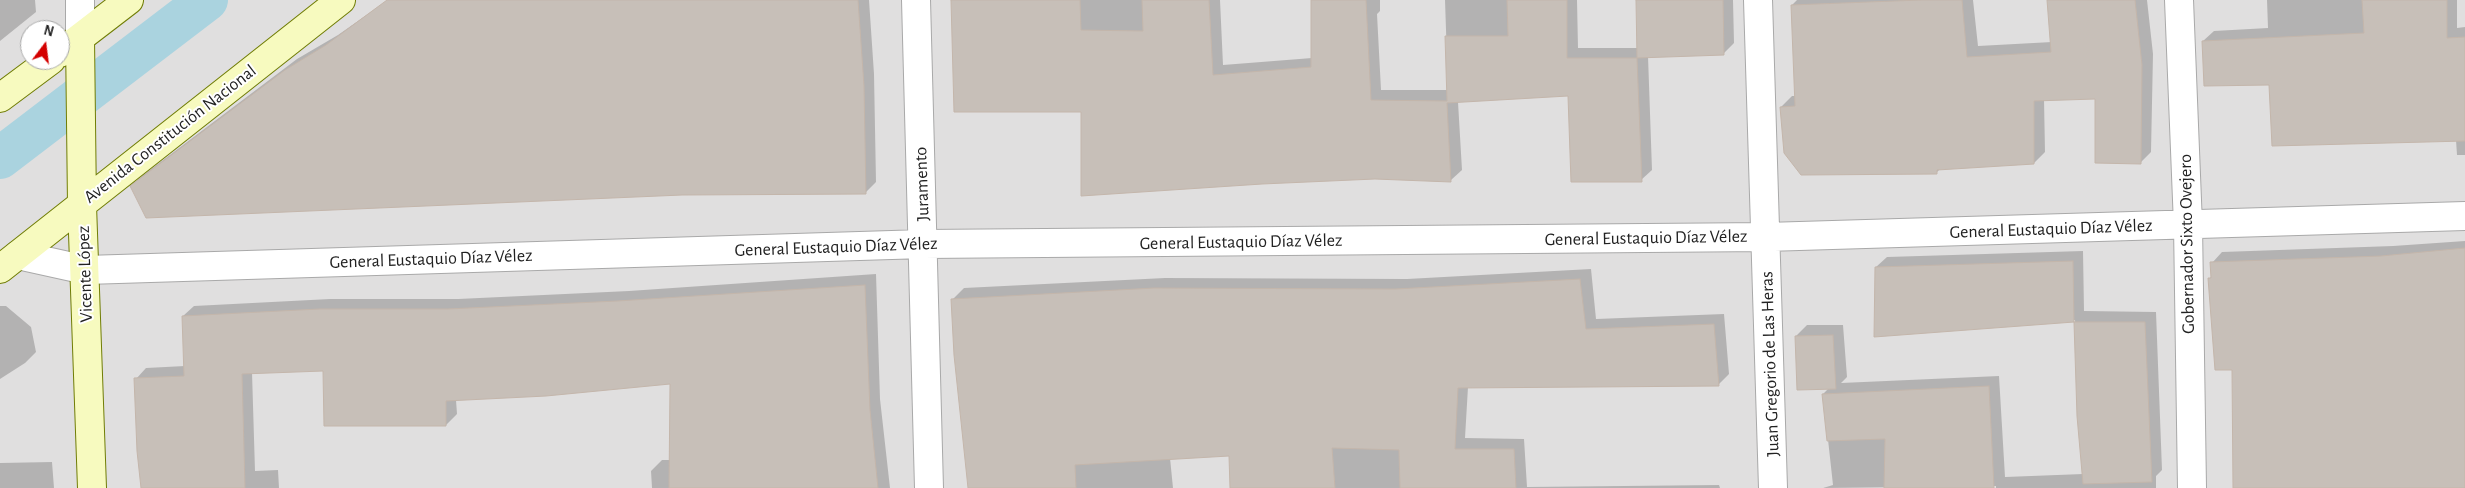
<!DOCTYPE html>
<html>
<head>
<meta charset="utf-8">
<style>
  body { margin:0 }
  #map { position:relative; width:2465px; height:488px; overflow:hidden; background:#f2efe9; font-family:"Alegreya Sans",sans-serif }
  canvas { display:block }
  .north { position:absolute; left:20px; top:20px; width:50px; height:50px; box-sizing:border-box; background:#fff; border:1px solid #a7a7a7; border-radius:50%; rotate:15deg; font-size:14px; font-weight:700; line-height:20px; text-align:center; color:#222 }
  .north::after { content:''; display:block; margin:auto; width:18px; height:22px; background:#d40000; clip-path:polygon(50% 0,100% 100%,50% 72%,0 100%) }
</style>
</head>
<body>
<div id="map">
<canvas width="2465" height="488"></canvas>
<div class="north">N</div>
</div>
<script>
const context = document.querySelector('canvas').getContext('2d');
context.lineJoin = 'round';
function fill(path, color) { context.fillStyle = color; context.fill(path, 'evenodd'); }
const shape = rows => new Path2D(rows.map(r => 'M' + r).join(''));
function trace(path, color, width, dash) { context.strokeStyle = color; context.lineWidth = width; context.lineCap = dash ? 'butt' : 'round'; context.setLineDash(dash || []); context.stroke(path); }
function drawText(font, color, halo, rows, align = 'center') {
  context.font = font + ' "Alegreya Sans",sans-serif'; context.lineWidth = 4; context.setLineDash([]); context.textBaseline = 'middle'; context.strokeStyle = halo; context.fillStyle = color; for (const [text, x, y, turn = 0] of rows) {
    context.save(); context.translate(x, y); context.rotate((+turn || 0) * Math.PI / 180); context.textAlign = isNaN(turn) ? turn : align; if (halo) context.strokeText(text, 0, 0); context.fillText(text, 0, 0); context.restore();
  }
}
const residential = shape([
  [0,0,2465,0,2465,488,0,488],
  [30,30,60,30,60,60,30,60]
]);
const shadow = shape([
  [0,0,35,0,36,12,0,41],
  [388,0,869,0,874,74,876,182,865,193,131,187,142,176,297,59,338,35],
  [953,0,1220,0,1223,65,1312,58,1312,0,1380,0,1380,11,1377,14,1381,90,1448,90,1445,0,1577,0,1578,48,1638,48,1637,0,1733,0,1734,43,1723,54,1648,56,1652,170,1641,180,1569,95,1458,102,1462,170,1451,180,1083,111],
  [1797,0,1973,0,1978,46,2052,42,2049,0,2147,0,2153,54,2151,152,2140,163,2096,97,2044,99,2045,152,2034,163,1941,168,1936,173,1781,107,1792,96,1796,96,1792,5],
  [2267,0,2457,0,2457,28,2465,27,2465,155,2457,155,2456,140,2270,84,2203,41,2214,31,2268,28],
  [2465,241,2465,488,2234,488,2234,369,2209,279,2212,276,2212,263,2222,252,2393,246],
  [2083,251,2084,311,2156,312,2162,470,2156,476,2156,488,1996,488,1996,486,1823,488,1833,485,1823,394,1829,388,1796,336,1807,325,1843,325,1847,377,1841,383,1999,376,2005,477,2083,474,2078,416,2075,320,1876,336,1876,267,1887,257],
  [1591,269,1596,319,1724,314,1729,374,1718,385,1468,387,1465,438,1524,439,1527,487,1719,485,1720,488,1231,488,1230,454,1170,458,1173,488,970,488,953,299,964,288,1165,278,1407,279],
  [876,274,880,399,890,488,652,488,651,471,662,460,670,460,672,383,456,400,457,414,446,425,324,370,252,372,255,471,278,470,279,488,142,488,136,379,146,368,185,366,183,316,194,306,330,299,458,299,629,291],
  [0,306,6,306,31,327,36,352,25,363,0,379],
  [52,462,54,488,0,488,0,463]
]);
const canal = shape([
  [0,158,207,0]
]);
const building = shape([
  [387,0,858,0,864,86,866,194,682,195,146,218,130,186,285,70,326,45,387,0],
  [951,0,1080,0,1081,30,1143,31,1142,0,1209,0,1213,75,1311,67,1311,0,1366,0,1371,100,1447,101,1445,36,1508,36,1507,0,1567,0,1567,58,1637,58,1642,182,1571,182,1568,96,1447,103,1451,182,1375,179,1262,184,1081,196,1081,112,954,112,951,0],
  [1636,0,1723,0,1724,55,1637,58,1636,0],
  [1920,0,1962,0,1967,57,2051,52,2047,0,2135,0,2142,65,2141,164,2095,163,2095,99,2034,101,2034,164,1937,170,1937,174,1801,175,1784,153,1780,107,1795,106,1791,5,1920,0],
  [2362,0,2447,0,2447,38,2465,37,2465,141,2272,146,2269,85,2204,86,2202,41,2364,33,2362,0],
  [2465,248,2465,488,2233,488,2232,370,2215,370,2208,278,2211,278,2210,262,2381,256,2465,248],
  [2073,261,2074,322,1874,337,1875,267,2073,261],
  [1580,279,1586,329,1714,324,1719,386,1458,388,1455,449,1514,449,1516,488,1400,488,1399,450,1332,448,1335,488,1230,488,1229,456,1075,465,1076,488,968,488,954,355,951,299,1154,288,1395,289,1580,279],
  [865,285,870,410,878,488,669,488,670,384,546,396,446,401,446,426,324,426,323,371,242,374,245,488,141,488,137,451,134,378,184,376,182,316,319,309,447,309,617,301,865,285],
  [2074,322,2145,322,2152,482,2083,484,2077,416,2074,322],
  [1833,335,1836,389,1797,390,1795,336,1833,335],
  [1989,386,1994,488,1884,488,1885,439,1827,441,1822,394,1989,386]
]);
const street = shape([
  [80,0,80,38],
  [916,0,929,488],
  [1758,0,1773,488],
  [2179,0,2188,225,2192,488],
  [18,255,86,270,924,244,1766,237,2465,216]
]);
const secondary = shape([
  [80,38,82,205,92,488],
  [60,53,129,0],
  [0,98,51,60],
  [0,269,341,0]
]);
const streetNames = [
  ["Avenida Constitución Nacional",170,134,-38],
  ["Juramento",922,184,-92],
  ["General Eustaquio Díaz Vélez",2051,229,-2],
  ["General Eustaquio Díaz Vélez",1646,238,-1],
  ["General Eustaquio Díaz Vélez",1241,242,-1],
  ["Gobernador Sixto Ovejero",2187,244,-91],
  ["General Eustaquio Díaz Vélez",836,247,-2],
  ["General Eustaquio Díaz Vélez",431,259,-2],
  ["Vicente López",85,274,-92],
  ["Juan Gregorio de Las Heras",1770,364,-92]
];
fill(residential, '#e0dfdf');
fill(shadow, '#0003');
trace(canal, '#aad3df', 42);
fill(building, '#c7bfb8');
trace(building, '#c4b6ab', 1);
trace(street, '#a9a9a9', 30);
trace(secondary, '#707d05', 30);
trace(street, '#fff', 28);
trace(secondary, '#f7fabf', 28);
drawText('18px', '#222', '#fff', streetNames);
</script>
</body>
</html>
